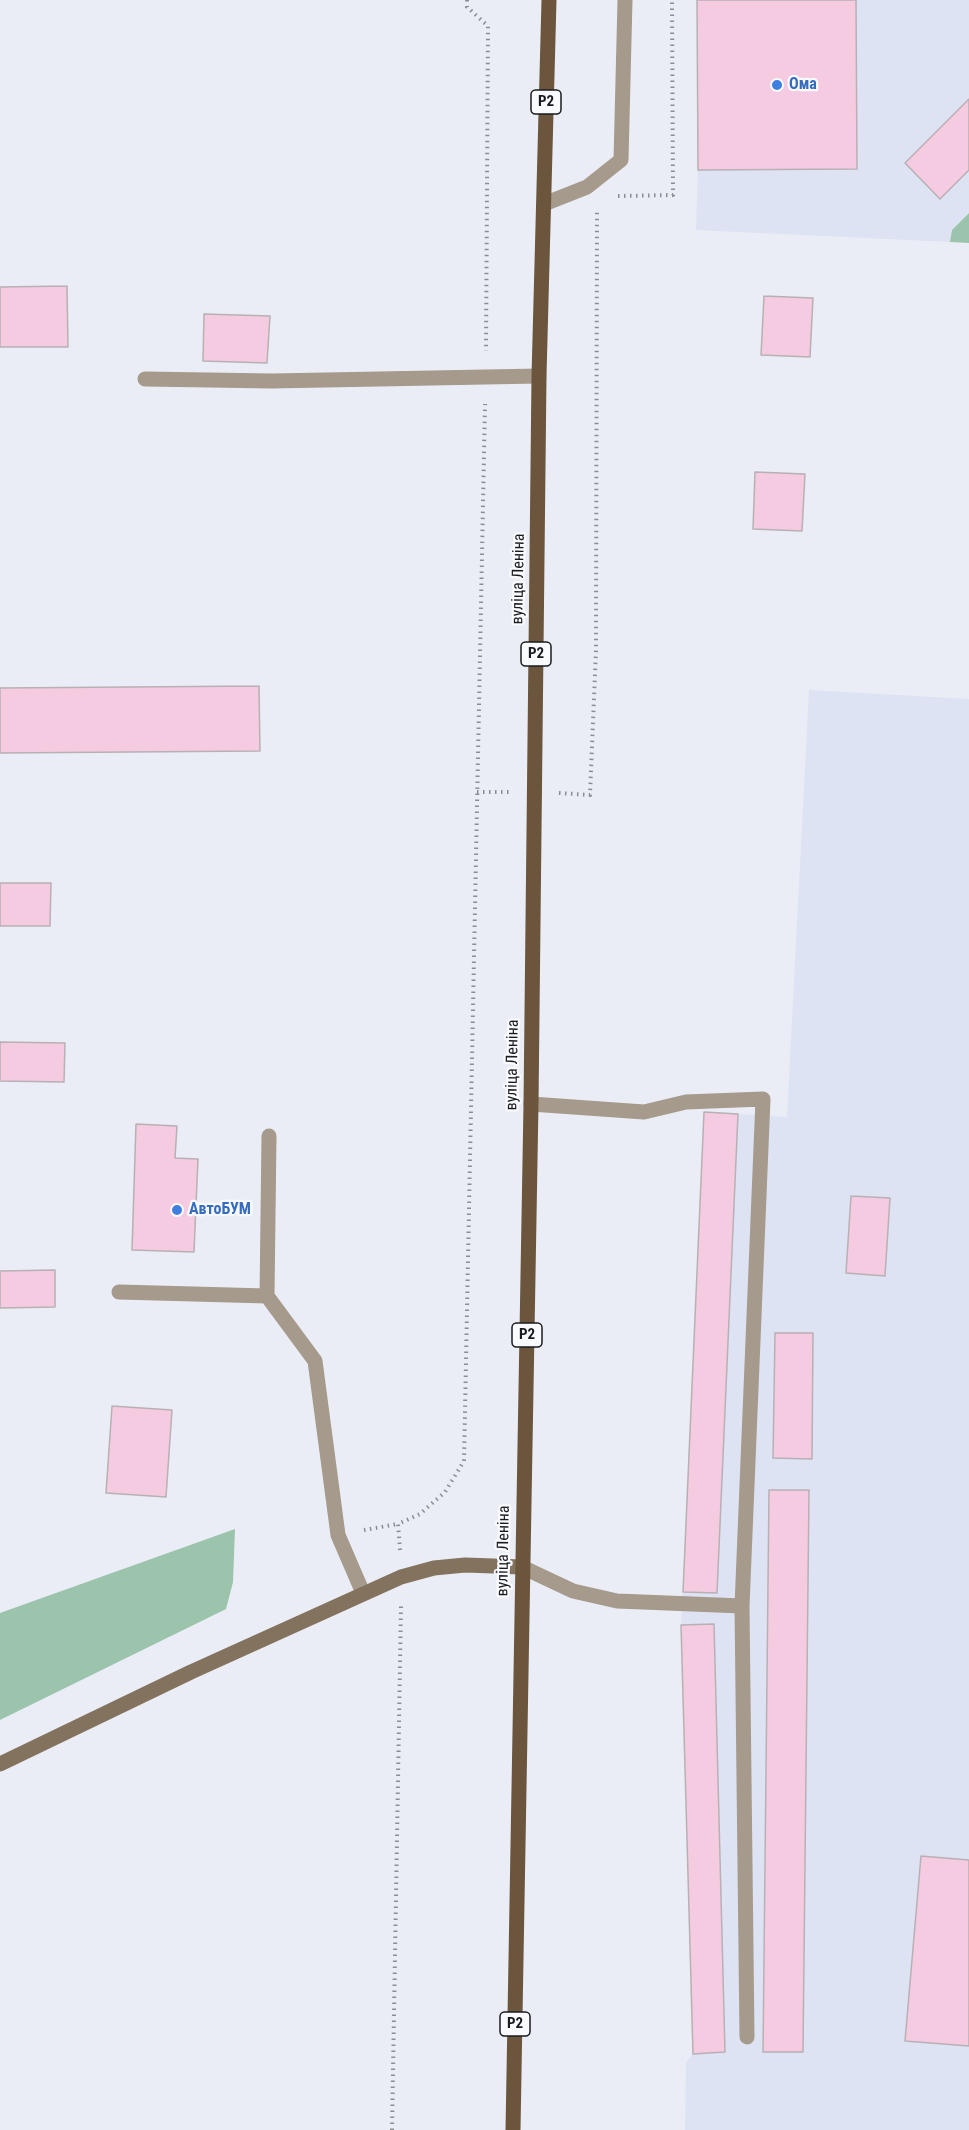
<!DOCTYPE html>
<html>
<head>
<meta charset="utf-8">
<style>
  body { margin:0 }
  canvas { display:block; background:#eaedf5 }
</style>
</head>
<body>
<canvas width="969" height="2130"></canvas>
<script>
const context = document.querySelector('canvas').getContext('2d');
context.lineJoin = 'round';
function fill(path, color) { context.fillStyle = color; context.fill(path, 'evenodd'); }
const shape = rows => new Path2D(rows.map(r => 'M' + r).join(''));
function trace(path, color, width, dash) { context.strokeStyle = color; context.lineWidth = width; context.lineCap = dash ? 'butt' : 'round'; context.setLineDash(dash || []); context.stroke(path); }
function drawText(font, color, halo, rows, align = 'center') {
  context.font = font + ' "Roboto Condensed",sans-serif'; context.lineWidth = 4.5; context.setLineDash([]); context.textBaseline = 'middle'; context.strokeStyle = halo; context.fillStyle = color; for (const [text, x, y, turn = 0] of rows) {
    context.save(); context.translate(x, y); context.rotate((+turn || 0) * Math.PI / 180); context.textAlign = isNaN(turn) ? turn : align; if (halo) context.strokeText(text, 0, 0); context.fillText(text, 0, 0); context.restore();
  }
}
const built = shape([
  [697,0,969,0,969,213,952,230,950,242,696,230,698,170],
  [809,690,969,699,969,2130,685,2130,686,2063,693,2053,681,1625,704,1112,787,1117]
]);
const forest = shape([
  [969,213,969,243,950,242,952,230],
  [235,1529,233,1582,226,1609,0,1720,0,1613]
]);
const building = shape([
  [697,0,856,0,857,169,698,170,697,0],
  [969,99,969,170,940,199,905,163,969,99],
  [67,286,68,347,0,347,0,287,67,286],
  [764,296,813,298,810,357,761,355,764,296],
  [204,314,270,316,267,363,203,361,204,314],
  [755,472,805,474,802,531,753,529,755,472],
  [259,686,260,751,0,753,0,688,259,686],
  [0,883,51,883,50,926,0,926,0,883],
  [0,1042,65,1043,64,1082,0,1081,0,1042],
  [704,1112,738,1114,717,1593,683,1592,704,1112],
  [136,1124,177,1126,175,1158,198,1159,194,1252,132,1250,136,1124],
  [851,1196,890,1198,885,1276,846,1273,851,1196],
  [55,1270,55,1307,0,1308,0,1271,55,1270],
  [775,1333,813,1333,812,1459,773,1458,775,1333],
  [112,1406,172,1410,166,1497,106,1493,112,1406],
  [769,1490,809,1490,803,2052,763,2052,769,1490],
  [714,1624,725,2052,693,2054,681,1625,714,1624],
  [921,1856,969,1860,969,2046,905,2041,921,1856]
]);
const path = shape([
  [467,0,467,7,488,26,486,351],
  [618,196,673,195,672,0],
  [477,792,510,792],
  [559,793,590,795,596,650,597,212],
  [364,1530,398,1524],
  [400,1550,398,1524,420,1514,445,1492,464,1461,485,404],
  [392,2130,401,1606]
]);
const lane = shape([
  [544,204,587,187,621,160,625,0],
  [145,379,272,381,539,376],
  [531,1104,644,1112,686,1102,763,1099,742,1606,747,2037],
  [269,1136,267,1296,315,1361,338,1535,363,1593],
  [119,1292,267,1296],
  [522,1567,573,1591,617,1601,742,1606]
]);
const secondary = shape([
  [0,1764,191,1672,401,1577,434,1568,465,1565,522,1567]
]);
const primary = shape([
  [513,2130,531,1104,539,376,549,0]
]);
const markers = [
  [777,85,6,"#3f7fe0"],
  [177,1210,6,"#3f7fe0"]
];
const shields = [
  [546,102,30],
  [536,654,30],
  [527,1335,30],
  [515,2024,30]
];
const shieldNames = [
  ["Р2",546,102],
  ["Р2",536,654],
  ["Р2",527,1335],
  ["Р2",515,2024]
];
const shopNames = [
  ["Ома",789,85],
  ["АвтоБУМ",189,1210]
];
const streetNames = [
  ["вуліца Леніна",519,579,-89],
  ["вуліца Леніна",513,1065,-89],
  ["вуліца Леніна",504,1551,-89]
];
fill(built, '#dde3f2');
fill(forest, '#9cc3ab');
fill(building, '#f4cbe0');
trace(building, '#b8b0b4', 1.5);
trace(path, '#8b8d93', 4, [1.5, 4.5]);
trace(lane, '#a69a8c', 15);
trace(secondary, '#83725e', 15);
trace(primary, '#6b563d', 15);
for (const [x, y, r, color] of markers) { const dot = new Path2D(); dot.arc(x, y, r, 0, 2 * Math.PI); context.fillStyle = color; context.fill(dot); trace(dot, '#f8faff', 2); }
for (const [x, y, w] of shields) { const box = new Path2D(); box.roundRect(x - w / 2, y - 12, w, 24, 4.5); context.fillStyle = '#f8faff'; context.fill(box); trace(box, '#1a1b1e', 1.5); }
drawText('bold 15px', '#1a1b1e', null, shieldNames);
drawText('bold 16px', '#366cbe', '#f8faff', shopNames, 'left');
drawText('16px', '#1a1b1e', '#f8faff', streetNames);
</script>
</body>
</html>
